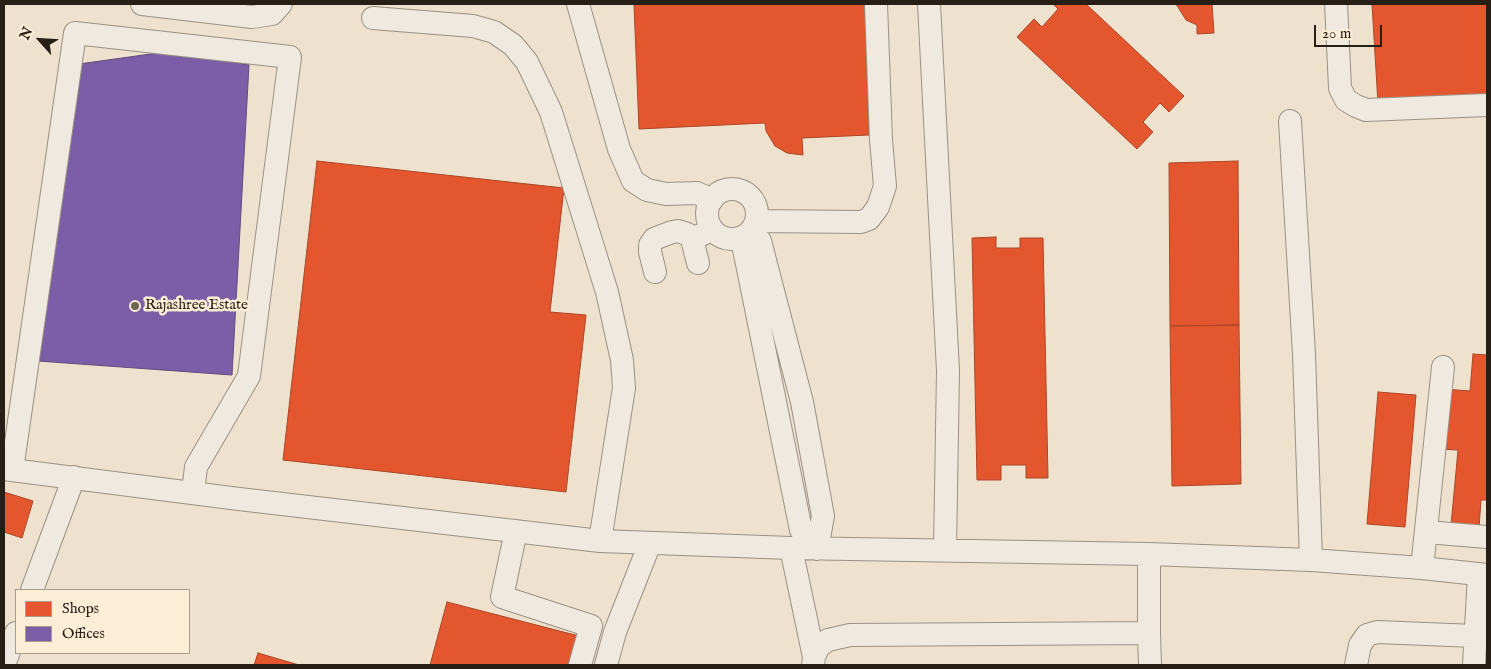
<!DOCTYPE html>
<html>
<head>
<meta charset="utf-8">
<style>
  body { margin:0 }
  #map { position:relative; width:1491px; height:669px; overflow:hidden; background:#eee1cd; font-family:"IM FELL English",serif }
  canvas { display:block }
  .frame { position:absolute; inset:0; border:5px solid #271f15; pointer-events:none }
  .legend { position:absolute; left:15px; top:589px; width:175px; height:65px; box-sizing:border-box; background:#fcedd6; border:1px solid #a79b89; margin:0; padding:6px 9px; list-style:none; font-size:15px; color:#271f15 }
  .legend li { display:flex; align-items:center; gap:10px; height:25px }
  .legend b { width:25px; border:1px solid #a79b89 }
  .north { position:absolute; left:15px; top:15px; width:50px; height:50px; -webkit-text-stroke:4px #fcedd6; paint-order:stroke; rotate:296deg; font-size:14px; font-weight:700; line-height:20px; text-align:center; color:#271f15 }
  .north::after { content:''; display:block; margin:auto; width:18px; height:22px; background:#271f15; clip-path:polygon(50% 0,100% 100%,50% 72%,0 100%) }
  .scale { position:absolute; left:1314px; top:25px; width:68px; height:22px; box-sizing:border-box; border:2px solid #271f15; border-top:0; padding-left:6px; font-size:15px; line-height:18px; white-space:nowrap; color:#271f15; -webkit-text-stroke:4px #fcedd6; paint-order:stroke }
</style>
</head>
<body>
<div id="map">
<canvas width="1491" height="669"></canvas>
<div class="frame"></div>
<ul class="legend">
<li><b style="height:14px;background:#e4572e"></b>Shops</li>
<li><b style="height:14px;background:#7b5ea7"></b>Offices</li>
</ul>
<div class="north">N</div>
<div class="scale">20 m</div>
</div>
<script>
const context = document.querySelector('canvas').getContext('2d');
context.lineJoin = 'round';
function fill(path, color) { context.fillStyle = color; context.fill(path, 'evenodd'); }
const shape = rows => new Path2D(rows.map(r => 'M' + r).join(''));
function trace(path, color, width, dash) { context.strokeStyle = color; context.lineWidth = width; context.lineCap = dash ? 'butt' : 'round'; context.setLineDash(dash || []); context.stroke(path); }
function drawText(font, color, halo, rows, align = 'center') {
  context.font = font + ' "IM FELL English",serif'; context.lineWidth = 5; context.setLineDash([]); context.textBaseline = 'middle'; context.strokeStyle = halo; context.fillStyle = color; for (const [text, x, y, turn = 0] of rows) {
    context.save(); context.translate(x, y); context.rotate((+turn || 0) * Math.PI / 180); context.textAlign = isNaN(turn) ? turn : align; if (halo) context.strokeText(text, 0, 0); context.fillText(text, 0, 0); context.restore();
  }
}
const shops = shape([
  [634,4,865,4,869,135,802,138,803,155,787,153,775,146,766,131,765,123,639,129,634,4],
  [1053,4,1086,4,1184,96,1169,112,1160,103,1143,122,1153,132,1137,149,1017,37,1034,19,1042,27,1058,9,1053,4],
  [1176,4,1212,4,1214,33,1197,34,1197,25,1186,20,1176,4],
  [1372,4,1487,4,1487,97,1378,104,1372,4],
  [317,161,564,188,550,312,586,315,566,492,283,460,317,161],
  [1238,161,1239,325,1170,326,1169,163,1238,161],
  [996,237,996,248,1020,248,1020,238,1043,238,1048,478,1026,478,1026,465,1001,465,1001,480,977,480,972,238,996,237],
  [1239,325,1241,484,1172,486,1170,326,1239,325],
  [1473,354,1487,355,1487,500,1481,500,1479,528,1451,525,1458,450,1439,449,1444,389,1470,391,1473,354],
  [1378,392,1416,395,1405,527,1367,524,1378,392],
  [4,492,33,501,22,538,4,532,4,492],
  [447,602,583,637,576,665,430,665,447,602],
  [258,653,299,665,254,665,258,653]
]);
const offices = shape([
  [172,51,249,65,232,375,38,361,79,64,172,51]
]);
const minor = shape([
  [142,4,252,17,272,14,281,4],
  [578,4,619,149,633,181,647,190,666,194,697,193,712,200],
  [929,4,948,371,945,550],
  [1336,4,1340,88,1346,100,1356,106,1366,110,1487,105],
  [373,18,473,26,494,32,513,45,527,62,551,112,607,292,622,360,624,388,600,541],
  [1290,121,1304,354,1311,560],
  '707 214a25 25 0 1 1 50 0a25 25 0 1 1-50 0Z',
  [756,221,861,222,869,219,878,207,885,186,881,140,876,4],
  [748,234,760,241,802,402,823,516,817,549,801,530,744,249,748,234],
  [698,263,692,239,705,233],
  [655,272,650,252,650,245,654,239,672,232,678,231,687,234,692,239],
  [4,469,239,499,600,541,791,548,1149,554,1311,560,1422,568,1487,575],
  [12,470,75,33,290,57,249,376,196,467,193,492],
  [516,531,502,597,591,626,580,665],
  [1426,532,1487,537],
  [791,548,814,657],
  [1149,554,1149,633,1150,665],
  [1422,568,1443,367],
  [32,590,74,477],
  [4,665,16,633],
  [606,665,615,632,650,543],
  [813,665,814,657,819,646,828,640,850,635,1149,633],
  [1356,665,1360,645,1367,635,1377,632,1475,636],
  [1474,665,1479,574]
]);
const markers = [
  [135,306,5,"#6d6355"]
];
const poiNames = [
  ["Rajashree Estate",145,306]
];
fill(shops, '#e4572e');
trace(shops, '#ab4626', 1);
fill(offices, '#7b5ea7');
trace(offices, '#624b7b', 1);
trace(minor, '#999184', 24);
trace(minor, '#f0e9df', 22);
for (const [x, y, r, color] of markers) { const dot = new Path2D(); dot.arc(x, y, r, 0, 2 * Math.PI); context.fillStyle = color; context.fill(dot); trace(dot, '#fcedd6', 2); }
drawText('15px', '#271f15', '#fcedd6', poiNames, 'left');
</script>
</body>
</html>
